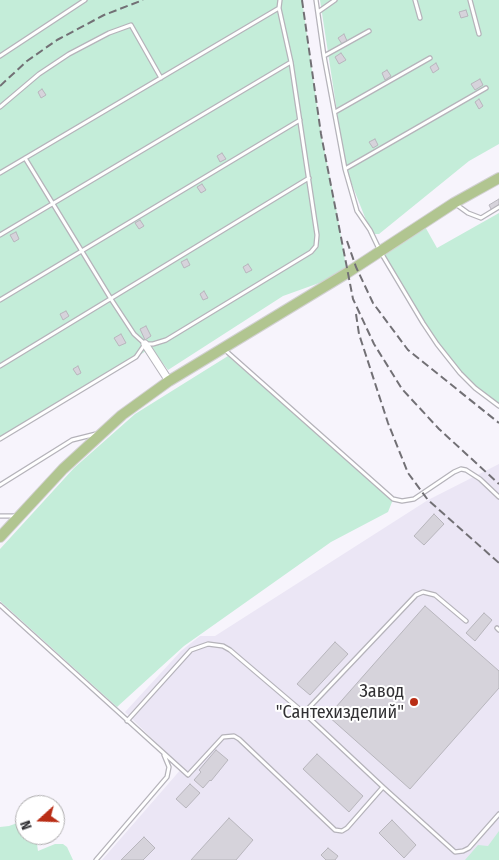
<!DOCTYPE html>
<html>
<head>
<meta charset="utf-8">
<style>
  body { margin:0 }
  #map { position:relative; width:499px; height:860px; overflow:hidden; background:#f7f4fc; font-family:"Fira Sans Condensed",sans-serif }
  canvas { display:block }
  .north { position:absolute; left:15px; top:795px; width:50px; height:50px; box-sizing:border-box; background:#fff; border:1px solid #adacad; border-radius:50%; rotate:250deg; font-size:14px; font-weight:700; line-height:20px; text-align:center; color:#313033 }
  .north::after { content:''; display:block; margin:auto; width:18px; height:22px; background:#b92d15; clip-path:polygon(50% 0,100% 100%,50% 72%,0 100%) }
</style>
</head>
<body>
<div id="map">
<canvas width="499" height="860"></canvas>
<div class="north">N</div>
</div>
<script>
const context = document.querySelector('canvas').getContext('2d');
context.lineJoin = 'round';
function fill(path, color) { context.fillStyle = color; context.fill(path, 'evenodd'); }
const shape = rows => new Path2D(rows.map(r => 'M' + r).join(''));
function trace(path, color, width, dash) { context.strokeStyle = color; context.lineWidth = width; context.lineCap = dash ? 'butt' : 'round'; context.setLineDash(dash || []); context.stroke(path); }
function drawText(font, color, halo, rows, align = 'center') {
  context.font = font + ' "Fira Sans Condensed",sans-serif'; context.lineWidth = 4; context.setLineDash([]); context.textBaseline = 'middle'; context.strokeStyle = halo; context.fillStyle = color; for (const [text, x, y, turn = 0] of rows) {
    context.save(); context.translate(x, y); context.rotate((+turn || 0) * Math.PI / 180); context.textAlign = isNaN(turn) ? turn : align; if (halo) context.strokeText(text, 0, 0); context.fillText(text, 0, 0); context.restore();
  }
}
const built = shape([
  [499,464,499,860,102,860,182,768,125,712,181,651,200,636,215,636,428,500]
]);
const green = shape([
  [0,0,302,0,321,134,337,213,347,273,283,296,168,370,151,348,0,441],
  [320,0,499,0,499,144,469,161,379,234,374,234,368,225,349,177,343,151],
  [499,213,499,406,475,388,460,373,437,344,380,251,423,223,437,248],
  [228,356,393,500,392,502,388,512,331,542,184,646,117,707,0,601,0,549,74,468,135,414],
  [25,818,25,835,45,835,37,844,38,851,55,844,63,844,67,847,73,860,0,860,0,827,9,826,20,822],
  [499,831,499,860,465,860,478,845,488,846]
]);
const building = shape([
  [466,10,468,16,461,18,459,12,466,10],
  [344,34,347,41,342,44,338,38,344,34],
  [341,53,346,60,339,64,335,57,341,53],
  [436,63,439,69,433,73,430,67,436,63],
  [387,70,391,76,385,80,382,73,387,70],
  [480,79,483,85,475,90,471,84,480,79],
  [42,89,46,95,41,98,38,92,42,89],
  [479,99,483,106,479,109,475,102,479,99],
  [375,139,378,145,373,148,369,142,375,139],
  [222,153,226,159,220,162,217,156,222,153],
  [202,184,206,190,201,193,197,187,202,184],
  [499,199,499,207,492,211,489,205,499,199],
  [140,220,144,226,139,229,135,223,140,220],
  [16,232,19,239,14,242,10,235,16,232],
  [187,259,190,265,184,268,181,262,187,259],
  [248,264,252,270,246,273,243,267,248,264],
  [204,291,208,298,203,300,200,294,204,291],
  [66,311,69,316,63,320,60,314,66,311],
  [146,326,151,336,145,340,140,329,146,326],
  [121,334,126,343,119,346,114,338,121,334],
  [78,366,81,373,77,375,73,369,78,366],
  [434,514,444,524,424,545,414,536,434,514],
  [425,606,499,671,499,688,410,789,328,716,425,606],
  [484,613,492,620,475,641,466,633,484,613],
  [335,642,348,654,310,695,297,684,335,642],
  [216,750,228,760,211,781,210,780,203,788,194,780,201,772,199,770,216,750],
  [317,754,363,796,349,812,303,769,317,754],
  [190,784,200,793,186,808,176,799,190,784],
  [229,818,253,840,236,860,191,860,229,818],
  [392,820,416,845,404,858,379,833,392,820],
  [144,837,155,848,143,860,121,860,144,837],
  [328,848,338,856,335,860,326,860,321,855,328,848]
]);
const lane = shape([
  [316,0,324,56,345,169,357,211,370,230,380,251,423,323,437,344,460,373,475,388,499,406],
  [415,0,420,18],
  [470,0,479,34],
  [318,12,335,0],
  [0,56,85,0],
  [324,56,369,31],
  [0,107,39,74,69,54,109,33,131,25,161,78],
  [335,112,430,58],
  [25,158,111,299,134,334,145,344,153,344,166,340,311,252,316,246,317,235,291,62,279,8,280,0],
  [345,169,486,88],
  [0,173,279,8],
  [457,205,468,213,481,218,499,207],
  [0,235,291,62],
  [0,300,300,120],
  [225,350,393,499,402,501,414,499,454,472,461,469,466,470,480,479,499,497],
  [0,366,309,178],
  [0,439,136,357,145,344],
  [0,485,72,440,96,434],
  [0,516,15,516],
  [0,605,188,775,223,737,234,736,239,739,335,830,342,831,347,828,383,787,304,713],
  [497,628,499,630],
  [127,721,191,650,208,644,223,646,230,650,304,713,416,595,423,592,435,595,466,621],
  [383,787,455,852,463,851,469,848,499,814],
  [96,860,167,777,169,767,164,755]
]);
const street = shape([
  [145,344,169,381]
]);
const primary = shape([
  [0,537,63,469,122,415,169,381,347,273,454,203,499,178]
]);
const rail = shape([
  [302,0,321,134,353,299,374,344,402,389,439,429,499,484],
  [0,86,27,61,57,40,104,15,143,0],
  [347,241,356,267,373,303,408,350,499,423],
  [356,314,359,334,388,423,408,473,428,500,499,563]
]);
const markers = [
  [414,702,5,"#b92d15"]
];
const poiNames = [
  ["Завод",404,692],
  ["\"Сантехизделий\"",404,713]
];
fill(built, '#ebe6f5');
fill(green, '#c4edd9');
fill(building, '#d6d3db');
trace(building, '#b8b6bd', 1);
trace(lane, '#b5b3ba', 5.5);
trace(street, '#b5b3ba', 9);
trace(primary, '#d2d1d2', 12);
trace(lane, '#fff', 3);
trace(street, '#fff', 7);
trace(primary, '#b1c590', 10);
trace(rail, '#727075', 2, [8, 4]);
for (const [x, y, r, color] of markers) { const dot = new Path2D(); dot.arc(x, y, r, 0, 2 * Math.PI); context.fillStyle = color; context.fill(dot); trace(dot, '#fff', 2); }
drawText('18px', '#313033', '#fff', poiNames, 'right');
</script>
</body>
</html>
